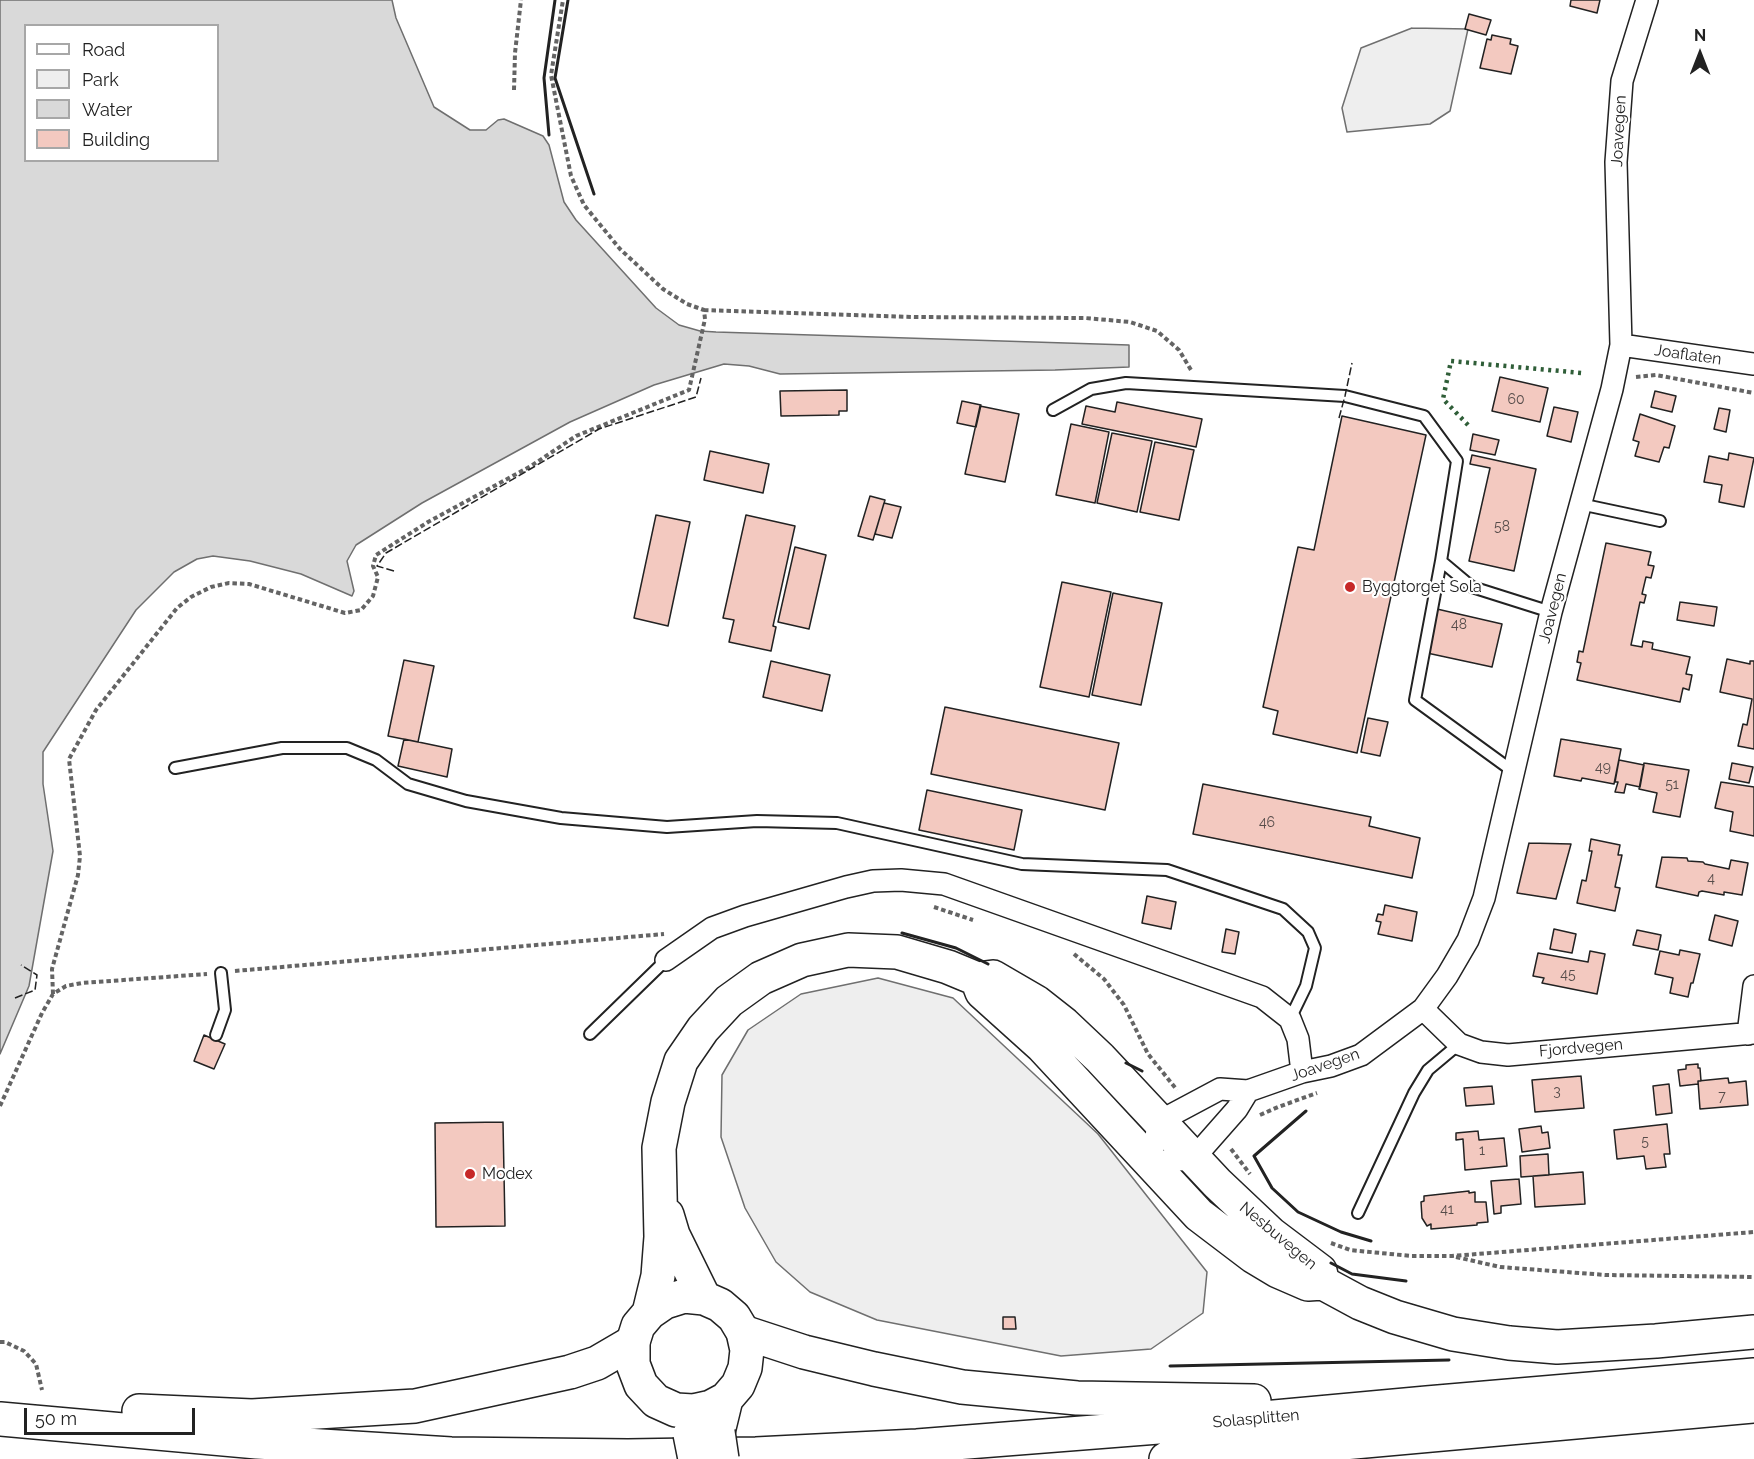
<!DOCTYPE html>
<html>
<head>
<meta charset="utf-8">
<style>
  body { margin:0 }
  #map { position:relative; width:1754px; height:1459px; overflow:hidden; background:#fff; font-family:Raleway,sans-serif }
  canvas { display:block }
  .legend { position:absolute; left:24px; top:24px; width:195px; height:138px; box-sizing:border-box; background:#fff; border:2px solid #a7a7a7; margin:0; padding:8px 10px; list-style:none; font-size:18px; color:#222 }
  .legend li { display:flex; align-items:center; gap:12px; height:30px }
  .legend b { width:30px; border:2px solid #a7a7a7 }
  .north { position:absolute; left:1670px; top:24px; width:60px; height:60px; -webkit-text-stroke:4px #fff; paint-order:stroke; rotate:0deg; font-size:16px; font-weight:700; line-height:24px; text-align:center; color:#222 }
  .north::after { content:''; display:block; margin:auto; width:21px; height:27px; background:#222; clip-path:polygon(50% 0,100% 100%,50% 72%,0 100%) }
  .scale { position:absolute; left:24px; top:1408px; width:171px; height:27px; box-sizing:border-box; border:3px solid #222; border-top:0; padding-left:8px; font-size:18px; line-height:21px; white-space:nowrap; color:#222; -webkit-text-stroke:4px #fff; paint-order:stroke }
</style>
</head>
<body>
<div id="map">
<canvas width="1754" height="1459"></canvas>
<ul class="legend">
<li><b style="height:8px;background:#fff"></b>Road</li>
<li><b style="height:16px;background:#eee"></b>Park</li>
<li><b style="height:16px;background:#d9d9d9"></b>Water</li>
<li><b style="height:16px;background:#f3c9c0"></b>Building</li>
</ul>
<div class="north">N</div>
<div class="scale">50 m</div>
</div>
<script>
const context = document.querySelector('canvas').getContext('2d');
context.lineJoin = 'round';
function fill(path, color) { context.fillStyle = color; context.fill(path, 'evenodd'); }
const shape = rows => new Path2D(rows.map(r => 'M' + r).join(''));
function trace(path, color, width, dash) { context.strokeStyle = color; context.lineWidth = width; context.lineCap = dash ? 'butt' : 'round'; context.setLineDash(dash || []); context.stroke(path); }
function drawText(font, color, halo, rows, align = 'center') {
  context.font = font + ' Raleway,sans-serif'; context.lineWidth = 4.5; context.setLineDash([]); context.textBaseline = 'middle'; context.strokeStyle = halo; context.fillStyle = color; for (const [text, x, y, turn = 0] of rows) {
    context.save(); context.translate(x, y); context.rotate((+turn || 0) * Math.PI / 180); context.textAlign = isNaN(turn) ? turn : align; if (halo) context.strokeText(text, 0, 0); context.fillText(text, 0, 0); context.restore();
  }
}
const green = shape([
  [1412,28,1468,29,1450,111,1430,124,1347,132,1342,108,1361,48,1412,28],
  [878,978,953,998,1098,1134,1207,1272,1203,1313,1151,1349,1061,1356,877,1320,810,1292,776,1262,745,1208,721,1137,722,1075,748,1030,801,994,878,978]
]);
const water = shape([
  [0,0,392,0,396,18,434,107,470,130,486,130,498,120,504,119,543,136,549,145,564,202,576,220,656,308,679,325,700,331,716,332,1129,345,1129,367,1055,370,780,374,749,366,724,364,654,385,570,422,422,503,356,545,347,561,354,591,352,596,301,574,250,561,213,556,197,559,174,572,136,610,43,752,43,784,53,851,29,986,0,1054,0,0],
  [26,26,218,26,218,160,26,160,26,26]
]);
const building = shape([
  [1571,0,1600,0,1597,13,1570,6,1571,0],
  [1469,14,1491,20,1486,35,1465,29,1469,14],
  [1492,35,1511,39,1510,44,1518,46,1511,74,1480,68,1487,39,1491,40,1492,35],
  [1500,377,1548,388,1540,422,1492,411,1500,377],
  [847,390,847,411,839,411,839,415,781,416,780,391,847,390],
  [1655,391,1676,396,1672,412,1651,407,1655,391],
  [962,401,981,405,976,427,957,423,962,401],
  [1117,402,1202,419,1196,447,1082,424,1086,406,1115,412,1117,402],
  [980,406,1019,414,1005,482,965,474,980,406],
  [1554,407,1578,412,1571,442,1547,436,1554,407],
  [1719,408,1730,410,1726,432,1714,429,1719,408],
  [1640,414,1675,426,1669,448,1664,447,1659,462,1635,456,1639,442,1633,440,1640,414],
  [1342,416,1426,435,1357,753,1273,734,1278,711,1263,707,1298,547,1314,550,1342,416],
  [1071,424,1109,432,1095,503,1056,495,1071,424],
  [1112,433,1152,441,1137,512,1097,503,1112,433],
  [1473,434,1499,440,1495,455,1470,450,1473,434],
  [1155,442,1194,450,1179,520,1140,512,1155,442],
  [710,451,769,464,763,493,704,480,710,451],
  [1729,453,1754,458,1744,507,1719,502,1722,485,1704,482,1709,456,1728,460,1729,453],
  [1472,455,1536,469,1514,571,1469,561,1490,468,1470,464,1472,455],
  [870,496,885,500,873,540,858,536,870,496],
  [884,503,901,507,892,538,875,534,884,503],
  [656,515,690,522,668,626,634,618,656,515],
  [746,515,795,526,773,626,776,627,771,651,729,642,734,620,723,618,746,515],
  [1606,543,1651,552,1648,565,1654,566,1651,578,1646,577,1642,594,1646,595,1644,603,1640,602,1631,645,1642,647,1643,641,1653,643,1652,649,1690,657,1686,674,1692,675,1689,690,1683,688,1680,702,1577,680,1581,663,1577,662,1579,651,1583,652,1606,543],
  [795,547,826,555,809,629,778,622,795,547],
  [1062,582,1111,592,1089,697,1040,687,1062,582],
  [1113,593,1162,603,1141,705,1092,695,1113,593],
  [1680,602,1717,607,1714,626,1677,620,1680,602],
  [1437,609,1502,624,1492,667,1427,653,1437,609],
  [1727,659,1750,664,1750,661,1754,661,1754,749,1738,746,1743,724,1747,725,1752,699,1720,692,1727,659],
  [404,660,434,666,418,742,388,736,404,660],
  [771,661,830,675,822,711,763,697,771,661],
  [945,707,1119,743,1105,810,931,774,945,707],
  [1368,718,1388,722,1380,756,1361,752,1368,718],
  [404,739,452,749,447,777,398,766,404,739],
  [1561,739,1621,749,1614,784,1582,778,1581,781,1554,776,1561,739],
  [1619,760,1644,765,1640,787,1626,784,1624,793,1615,792,1618,782,1615,782,1619,760],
  [1644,763,1689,770,1680,817,1653,812,1657,793,1639,789,1644,763],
  [1732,763,1753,767,1749,783,1729,779,1732,763],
  [1721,782,1754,787,1754,836,1730,831,1733,812,1715,808,1721,782],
  [1203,784,1371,817,1369,826,1420,838,1412,878,1193,834,1203,784],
  [927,790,1022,810,1014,850,919,830,927,790],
  [1591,839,1620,845,1618,855,1622,855,1615,887,1620,888,1615,911,1577,903,1582,880,1586,881,1592,851,1589,851,1591,839],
  [1529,843,1571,844,1556,899,1517,893,1529,843],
  [1662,857,1687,858,1688,861,1703,862,1705,864,1729,869,1731,860,1748,863,1742,895,1724,892,1724,895,1702,891,1699,892,1698,896,1656,887,1662,857],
  [1147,896,1176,902,1171,929,1142,923,1147,896],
  [1385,905,1417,912,1412,941,1378,934,1381,922,1376,921,1378,914,1383,915,1385,905],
  [1715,915,1738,921,1732,946,1709,940,1715,915],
  [1226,929,1239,932,1235,954,1222,952,1226,929],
  [1554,929,1576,934,1572,953,1550,949,1554,929],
  [1637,930,1661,935,1658,950,1633,945,1637,930],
  [1680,950,1700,954,1693,983,1691,983,1688,997,1670,993,1673,978,1655,974,1660,951,1679,955,1680,950],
  [1590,951,1605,954,1597,994,1542,983,1544,978,1533,976,1538,953,1588,962,1590,951],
  [204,1035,225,1044,214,1069,194,1061,204,1035],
  [1698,1064,1698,1068,1700,1068,1701,1081,1698,1081,1698,1084,1680,1086,1678,1070,1686,1069,1686,1065,1698,1064],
  [1581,1076,1584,1108,1535,1112,1532,1080,1581,1076],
  [1728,1078,1729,1083,1746,1081,1748,1105,1700,1109,1698,1081,1728,1078],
  [1669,1084,1672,1113,1656,1115,1653,1086,1669,1084],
  [1492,1086,1494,1104,1466,1106,1464,1088,1492,1086],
  [503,1122,505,1226,436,1227,435,1123,503,1122],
  [1667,1124,1670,1154,1664,1154,1666,1167,1646,1169,1644,1156,1617,1159,1614,1130,1667,1124],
  [1541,1126,1542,1133,1548,1132,1550,1148,1522,1152,1519,1129,1541,1126],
  [1478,1131,1479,1140,1504,1138,1507,1166,1465,1170,1463,1139,1456,1140,1456,1133,1478,1131],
  [1548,1154,1549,1175,1521,1177,1520,1156,1548,1154],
  [1583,1172,1585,1204,1535,1207,1533,1176,1583,1172],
  [1519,1179,1521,1204,1501,1206,1501,1213,1494,1214,1491,1181,1519,1179],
  [1469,1191,1469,1193,1475,1192,1475,1202,1486,1202,1488,1222,1477,1223,1477,1225,1431,1229,1431,1224,1427,1226,1422,1218,1421,1202,1424,1201,1424,1196,1469,1191],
  [1003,1317,1015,1317,1016,1329,1003,1329,1003,1317]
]);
const path = shape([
  [514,90,515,53,521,0],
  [704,310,914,317,1085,318,1130,322,1157,331,1179,350,1191,370],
  [1636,377,1656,375,1754,393],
  [934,907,973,920],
  [1074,954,1104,979,1124,1005,1148,1054,1177,1090],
  [235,971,664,934],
  [53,994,52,969,78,875,80,856,69,759,96,710,177,608,191,597,211,587,229,583,249,584,345,613,361,610,373,596,378,577,373,566,376,555,428,522,531,466,576,436,689,390,705,319,704,310,687,304,663,289,620,249,584,205,571,176,551,75,563,0],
  [0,1106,42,1013,53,994,66,986,82,983,207,974],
  [1260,1115,1278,1107,1317,1093],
  [1231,1149,1250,1174],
  [1331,1243,1350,1250,1411,1256,1452,1256,1754,1232],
  [1456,1257,1500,1267,1606,1275,1754,1277],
  [0,1342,5,1342,24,1351,36,1364,42,1390]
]);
const service = shape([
  [1053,410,1091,389,1126,383,1345,396,1424,416,1457,461,1441,561,1472,587,1551,612],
  [1580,504,1660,521],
  [1441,561,1415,700,1514,772],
  [175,768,282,748,347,748,376,760,408,784,466,801,561,818,667,827,757,821,837,823,1022,864,1167,870,1283,909,1308,932,1315,948,1306,986,1290,1019],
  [590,1034,666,960],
  [216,1035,225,1010,221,973],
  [1358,1213,1414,1093,1428,1070,1459,1044]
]);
const minor = shape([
  [1621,345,1754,364],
  [666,960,712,928,745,916,846,887,873,881,901,880,944,884,1262,997,1290,1019,1298,1039,1302,1072],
  [1423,1009,1459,1044,1481,1052,1508,1055,1754,1033],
  [1748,1034,1754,986],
  [1248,1091,1237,1109,1193,1159,1149,1162,1160,1121,1220,1089,1248,1091,1302,1072,1331,1066,1361,1055,1423,1009,1447,976,1468,940,1484,898,1551,612,1612,389,1621,345,1616,162,1622,81,1647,0]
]);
const primary = shape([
  [977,979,993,977,1036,1002,1064,1024,1100,1058,1217,1183,1271,1234,1320,1271,1323,1283,1360,1303,1395,1317,1453,1334,1509,1343,1557,1347,1656,1341,1754,1332],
  [667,1215,673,1235,704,1298],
  [649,1313,658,1276,661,1237,659,1148,668,1102,681,1061,703,1029,729,1001,761,978,802,960,848,950,897,952,948,967,977,979,982,992,1042,1046,1199,1215,1253,1256,1278,1271,1308,1284,1323,1283],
  [718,1432,726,1399,738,1385,745,1368,747,1350,743,1332,734,1317,720,1305,704,1298,684,1296,665,1302,649,1313,638,1326,633,1342,633,1364,641,1385,656,1401,676,1410,693,1411,711,1407,726,1399]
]);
const trunk = shape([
  [743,1332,804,1352,874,1369,962,1387,1077,1398,1254,1401],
  [139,1411,252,1416,415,1406,570,1372,597,1363,633,1342],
  [0,1419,257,1442,451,1454,628,1456,756,1454,917,1446,1209,1423,1427,1403,1754,1375],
  [1166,1459,1754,1406]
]);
const primaryBridge = shape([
  [718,1432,722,1459],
  [690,1434,695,1459]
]);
const hedge = shape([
  [1468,425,1443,399,1451,361,1582,373]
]);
const fence = shape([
  [1339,418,1345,396,1352,363],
  [394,571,377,566,386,553,599,429,696,397,701,378],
  [15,998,35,990,37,975,21,965]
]);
const wall = shape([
  [568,0,555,78,594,194],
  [549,135,544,78,555,0],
  [902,933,956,948,988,964],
  [1126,1063,1142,1071],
  [1306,1111,1254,1156,1272,1188,1298,1212,1341,1232,1371,1241],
  [1331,1263,1352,1274,1406,1281],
  [1170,1366,1449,1360]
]);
const markers = [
  [1350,587,6,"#c62828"],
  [470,1174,6,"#c62828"]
];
const numberNames = [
  ["60",1516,400],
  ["58",1502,527],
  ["48",1459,625],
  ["49",1603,768],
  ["51",1672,785],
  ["46",1267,823],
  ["4",1711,879],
  ["45",1568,975],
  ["3",1557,1092],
  ["7",1722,1097],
  ["5",1645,1142],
  ["1",1482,1151],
  ["41",1447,1210]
];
const streetNames = [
  ["Joavegen",1619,131,-87],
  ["Joaflaten",1688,355,8],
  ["Joavegen",1553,608,-76],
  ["Fjordvegen",1581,1048,-5],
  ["Joavegen",1325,1065,-19],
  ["Nesbuvegen",1278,1236,40],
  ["Solasplitten",1256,1419,-5]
];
const poiNames = [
  ["Byggtorget Sola",1362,587],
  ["Modex",482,1174]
];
fill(green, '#eee');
trace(green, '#6f6f6f', 1.5);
fill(water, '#d9d9d9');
trace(water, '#6f6f6f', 1.5);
fill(building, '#f3c9c0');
trace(building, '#222', 1.5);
trace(service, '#222', 14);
trace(minor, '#222', 24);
trace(primary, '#222', 36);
trace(trunk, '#222', 36);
trace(path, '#646464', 4, [4.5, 3]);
trace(service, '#fff', 10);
trace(minor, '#fff', 21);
trace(primary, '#fff', 33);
trace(trunk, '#fff', 33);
trace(primaryBridge, '#222', 36, []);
trace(primaryBridge, '#fff', 33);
trace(hedge, '#2f5e38', 4.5, [3, 4.5]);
trace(fence, '#222', 1.5, [8, 3]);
trace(wall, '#222', 3);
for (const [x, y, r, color] of markers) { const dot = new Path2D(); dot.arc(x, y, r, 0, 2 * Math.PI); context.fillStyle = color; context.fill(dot); trace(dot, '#fff', 2); }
drawText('14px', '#564c4a', null, numberNames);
drawText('16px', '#222', '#fff', streetNames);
drawText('16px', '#222', '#fff', poiNames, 'left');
</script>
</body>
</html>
